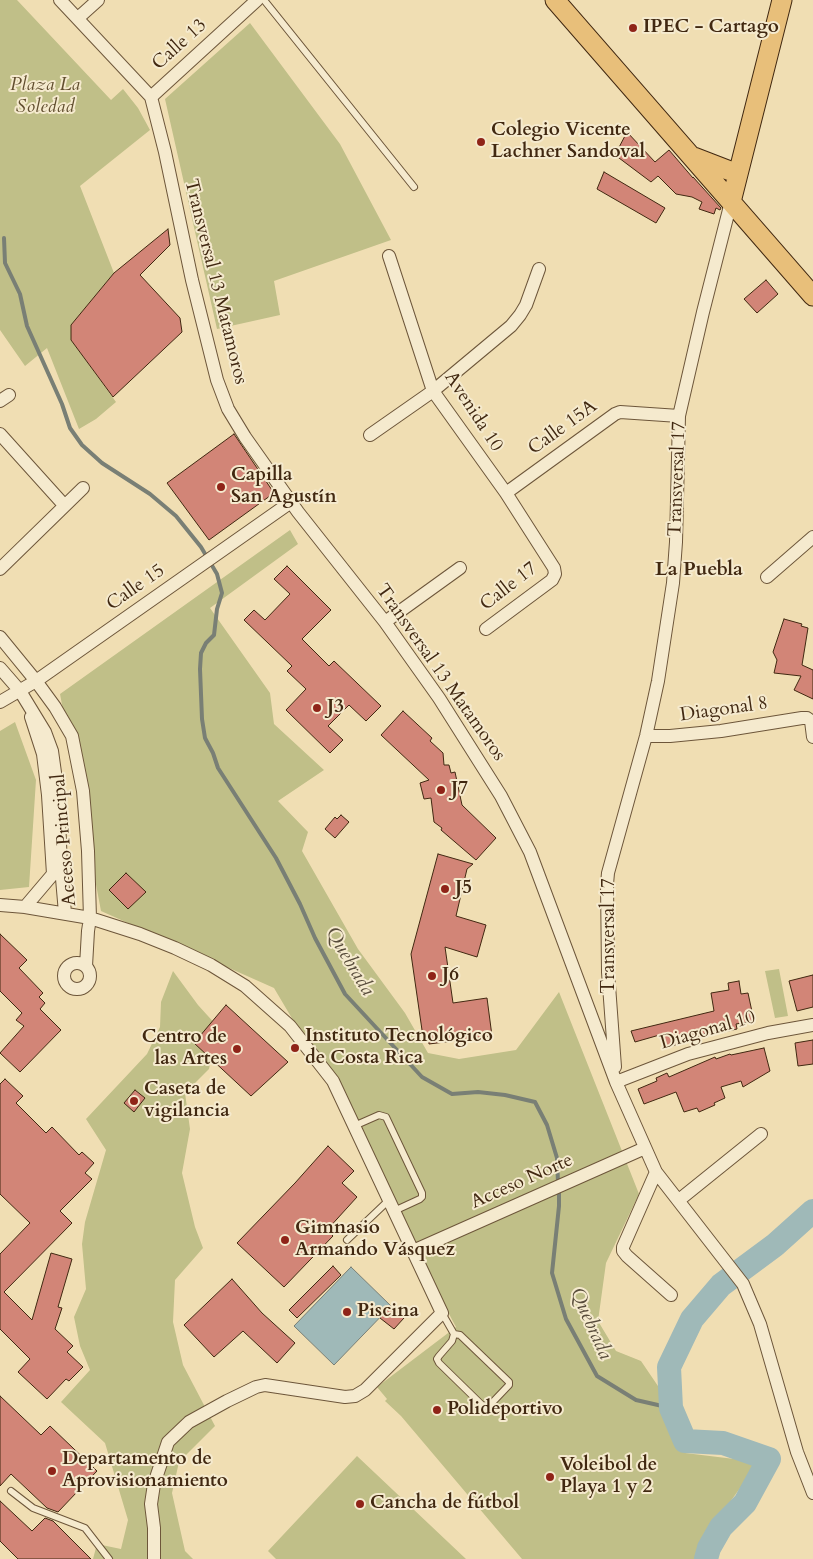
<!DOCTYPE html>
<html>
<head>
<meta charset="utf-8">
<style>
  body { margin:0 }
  canvas { display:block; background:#f0deb3 }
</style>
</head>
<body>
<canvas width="813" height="1559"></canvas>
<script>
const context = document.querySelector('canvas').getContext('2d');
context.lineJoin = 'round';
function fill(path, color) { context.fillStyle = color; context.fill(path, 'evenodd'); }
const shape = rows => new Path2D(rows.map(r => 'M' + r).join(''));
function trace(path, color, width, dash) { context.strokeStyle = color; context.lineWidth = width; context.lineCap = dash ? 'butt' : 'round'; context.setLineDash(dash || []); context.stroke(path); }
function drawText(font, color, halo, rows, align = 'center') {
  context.font = font + ' Cardo,serif'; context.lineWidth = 4; context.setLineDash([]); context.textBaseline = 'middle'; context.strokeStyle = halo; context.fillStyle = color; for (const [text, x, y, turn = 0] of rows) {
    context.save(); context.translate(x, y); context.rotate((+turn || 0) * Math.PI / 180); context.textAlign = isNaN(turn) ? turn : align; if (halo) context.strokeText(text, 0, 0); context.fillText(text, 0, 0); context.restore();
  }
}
const green = shape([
  [0,0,17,0,111,100,123,89,138,108,150,130,80,186,114,273,71,325,71,340,116,402,96,419,79,429,47,348,25,366,0,330],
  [250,23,340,144,391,240,274,281,280,315,217,329,165,99],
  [290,530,298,544,210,608,270,693,274,724,324,770,278,801,308,832,302,851,358,949,405,1013,428,1053,459,1059,516,1050,559,992,639,1194,606,1263,598,1321,616,1351,641,1361,660,1389,672,1437,685,1453,759,1462,698,1546,696,1559,522,1559,401,1416,385,1401,387,1399,377,1387,456,1327,396,1215,345,1108,274,988,101,911,60,694],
  [15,722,36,780,29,887,0,890,0,731],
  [779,969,788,1016,775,1018,765,971],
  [173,971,198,1005,218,1027,209,1069,185,1093,190,1129,182,1173,195,1227,203,1248,175,1280,173,1322,183,1365,215,1426,179,1462,172,1493,185,1551,193,1559,93,1559,97,1544,121,1549,128,1520,105,1443,61,1402,90,1370,80,1346,74,1317,86,1289,82,1244,85,1222,106,1150,86,1119,147,1054,160,1027,161,1002],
  [357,1456,466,1559,276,1559,268,1551]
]);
const water = shape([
  [351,1267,391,1306,334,1365,294,1326,351,1267]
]);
const stream = shape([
  [4,238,5,263,20,294,27,326,62,404,70,428,82,445,102,463,150,494,176,516,201,547,217,574,222,593,217,609,214,635,206,643,201,653,200,669,202,719,205,738,213,753,218,768,276,858,300,904,315,938,345,994,422,1077,452,1094,478,1092,505,1095,535,1102,547,1125,557,1158,558,1183],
  [559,1190,559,1206,552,1273,566,1319,597,1376,636,1400,671,1408]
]);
const river = shape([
  [706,1559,709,1548,721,1527,745,1503,769,1459,723,1443,685,1441,671,1408,669,1367,692,1319,721,1285,775,1245,813,1211]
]);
const building = shape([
  [627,132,655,162,669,150,693,178,693,177,721,208,720,210,716,208,714,214,699,209,702,202,692,197,676,194,658,176,651,182,615,155,627,132],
  [604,172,665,208,656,223,597,189,604,172],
  [168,229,170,245,140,275,180,318,182,332,113,397,71,340,71,325,114,273,168,229],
  [766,280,778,294,757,313,744,299,766,280],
  [234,434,274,493,209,540,167,483,234,434],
  [287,566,331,610,302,639,329,666,334,661,381,706,366,721,349,705,328,726,343,740,330,753,286,710,306,689,287,671,292,666,244,620,254,610,265,620,290,594,274,579,287,566],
  [784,619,802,624,801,626,808,628,802,665,813,670,813,699,794,690,801,676,774,673,777,660,773,652,784,619],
  [403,711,432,738,430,741,443,753,444,765,449,765,451,773,455,772,462,805,496,838,476,860,441,830,442,828,434,822,431,798,424,799,420,783,429,780,381,735,403,711],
  [341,815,349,822,335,838,325,829,335,817,337,819,341,815],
  [438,854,473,864,467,869,456,916,486,925,477,957,445,947,453,1003,487,998,492,1036,429,1044,428,1036,423,1037,411,954,438,854],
  [126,873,146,892,128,909,109,890,126,873],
  [0,934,27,960,19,968,43,993,39,997,45,1003,40,1009,61,1030,20,1072,0,1053,24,1026,16,1020,22,1013,0,991,0,934],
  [813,975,813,1007,797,1011,789,981,813,975],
  [739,981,741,994,748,993,754,1021,736,1024,737,1029,719,1033,718,1029,667,1048,663,1034,635,1042,631,1031,714,1011,711,993,729,990,728,983,739,981],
  [226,1005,288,1062,251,1096,194,1043,226,1005],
  [813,1040,813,1064,798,1066,795,1043,813,1040],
  [764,1048,770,1071,743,1087,741,1081,721,1087,725,1098,714,1103,715,1105,699,1112,697,1108,684,1112,676,1092,644,1104,638,1089,657,1081,656,1078,667,1073,669,1077,715,1057,716,1059,730,1054,731,1055,764,1048],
  [5,1079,23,1096,16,1103,46,1133,52,1127,79,1155,82,1152,94,1163,85,1173,92,1179,60,1211,72,1223,4,1292,32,1320,51,1253,72,1259,58,1307,62,1308,55,1329,73,1346,67,1352,83,1367,69,1381,66,1379,47,1399,18,1372,30,1359,0,1329,0,1254,30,1223,0,1194,0,1084,5,1079],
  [135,1090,145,1098,134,1112,124,1103,135,1090],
  [328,1146,354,1171,342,1183,357,1197,327,1230,333,1236,284,1287,237,1243,295,1183,328,1146],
  [333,1266,341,1275,297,1318,289,1310,333,1266],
  [232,1279,262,1313,295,1343,277,1363,243,1331,214,1357,184,1325,232,1279],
  [391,1306,404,1318,394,1329,380,1318,391,1306],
  [0,1396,41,1435,50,1426,97,1471,58,1512,47,1508,11,1474,0,1486,0,1396],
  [0,1501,32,1531,45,1518,53,1521,91,1559,18,1559,0,1541,0,1501]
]);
const lane = shape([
  [264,0,414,187],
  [354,1126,379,1115,386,1117,422,1193,422,1197,420,1199,394,1211],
  [347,1240,389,1200],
  [442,1313,454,1334,460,1335,509,1382,509,1385,489,1406,482,1405,439,1363,437,1359,439,1356,452,1341,454,1334],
  [11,1491,33,1508,85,1528,109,1559]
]);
const street = shape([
  [60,0,151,97,165,152,192,280,217,380,228,409,245,437,298,512,385,622,439,698,501,796,530,852,616,1082,656,1172,743,1284,760,1324,797,1452,813,1493],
  [78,18,98,0],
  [151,97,257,0],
  [389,256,433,391,506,493,554,568,555,574,552,580,486,629],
  [0,401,9,395],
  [0,434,64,505],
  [370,435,433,391,511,326,520,315,526,305,539,269],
  [506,493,615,414,620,412,679,416],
  [0,569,83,488],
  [767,577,813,537],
  [385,622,460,568],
  [0,637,36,681,55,707,72,736,83,791,88,851,90,918,88,931,86,966],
  [0,668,20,691,45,732,52,751,58,794,61,867,65,913],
  [0,702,36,681,291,502],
  [646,736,670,736,721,731,802,718,807,718,811,721,813,737],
  [0,905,25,907,90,918,140,934,175,948,211,965,245,986,290,1026,333,1081,442,1313,365,1390,355,1396,345,1397,265,1385,256,1387,227,1401,189,1422,168,1442,154,1484,151,1504,154,1528,154,1559],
  [25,907,53,874,48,795,43,754,31,717],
  '64 976a13 13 0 1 1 26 0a13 13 0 1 1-26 0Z',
  [615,1067,608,972,607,884,608,873,646,736,658,681,673,583,676,542,679,416,703,312,731,202],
  [616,1082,688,1054,768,1033,813,1025],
  [656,1172,623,1247,623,1251,627,1256,671,1295],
  [679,1200,761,1134],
  [413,1251,645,1148]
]);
const primary = shape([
  [555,0,813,296],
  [694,157,738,174],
  [731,202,782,0]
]);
const markers = [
  [633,28,5,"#8f2418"],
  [481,142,5,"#8f2418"],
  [221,487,5,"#8f2418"],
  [317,708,5,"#8f2418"],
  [441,790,5,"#8f2418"],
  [445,889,5,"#8f2418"],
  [432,976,5,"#8f2418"],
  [295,1048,5,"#8f2418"],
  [237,1049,5,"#8f2418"],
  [134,1101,5,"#8f2418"],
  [285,1240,5,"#8f2418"],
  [347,1312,5,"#8f2418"],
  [437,1410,5,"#8f2418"],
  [52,1471,5,"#8f2418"],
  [550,1477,5,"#8f2418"],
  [360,1504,5,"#8f2418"]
];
const poiNames = [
  ["IPEC - Cartago",643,28],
  ["Colegio Vicente",491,131],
  ["Lachner Sandoval",491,153],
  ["Capilla",231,476],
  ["San Agustín",231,498],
  ["J3",327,708],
  ["J7",451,790],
  ["J5",455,889],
  ["J6",442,976],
  ["Instituto Tecnológico",305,1037],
  ["de Costa Rica",305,1059],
  ["Centro de",227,1038,"right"],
  ["las Artes",227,1060,"right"],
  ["Caseta de",144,1090],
  ["vigilancia",144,1112],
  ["Gimnasio",295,1229],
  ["Armando Vásquez",295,1251],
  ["Piscina",357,1312],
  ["Polideportivo",447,1410],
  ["Departamento de",62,1460],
  ["Aprovisionamiento",62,1482],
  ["Voleibol de",560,1466],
  ["Playa 1 y 2",560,1488],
  ["Cancha de fútbol",370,1504]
];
const streetNames = [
  ["Calle 13",180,45,-42],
  ["Transversal 13 Matamoros",215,282,76],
  ["Avenida 10",473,412,57],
  ["Calle 15A",563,428,-36],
  ["Transversal 17",678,479,-88],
  ["Calle 17",509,587,-38],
  ["Calle 15",136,588,-35],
  ["Transversal 13 Matamoros",440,673,55],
  ["Diagonal 8",724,710,-8],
  ["Acceso Principal",65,840,-95],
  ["Transversal 17",610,936,-90],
  ["Diagonal 10",708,1031,-16],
  ["Acceso Norte",522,1182,-24]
];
const parkNames = [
  ["Plaza La",45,86],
  ["Soledad",45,108]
];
const neighbourhoodNames = [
  ["La Puebla",699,570]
];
const waterNames = [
  ["Quebrada",349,962,59],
  ["Quebrada",590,1324,66]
];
fill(green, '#c0bf88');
fill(water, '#9fb9b8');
trace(water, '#797f75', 1);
trace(stream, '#797f75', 4);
trace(river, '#9fb9b8', 24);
fill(building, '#d28577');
trace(building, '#412811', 1);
trace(lane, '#6d563a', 8);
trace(street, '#6d563a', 14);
trace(primary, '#412811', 21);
trace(lane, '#f5eace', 6);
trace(street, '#f5eace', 12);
trace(primary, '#e8bf7a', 19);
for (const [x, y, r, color] of markers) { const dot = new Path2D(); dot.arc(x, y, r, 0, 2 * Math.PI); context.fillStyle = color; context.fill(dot); trace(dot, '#f5eace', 2); }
drawText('bold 19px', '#412811', '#f5eace', poiNames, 'left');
drawText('19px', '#412811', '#f5eace', streetNames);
drawText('italic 19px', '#614e2f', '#f5eace', parkNames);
drawText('bold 20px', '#412811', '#f5eace', neighbourhoodNames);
drawText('italic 20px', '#584c3b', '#f5eace', waterNames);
</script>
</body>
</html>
